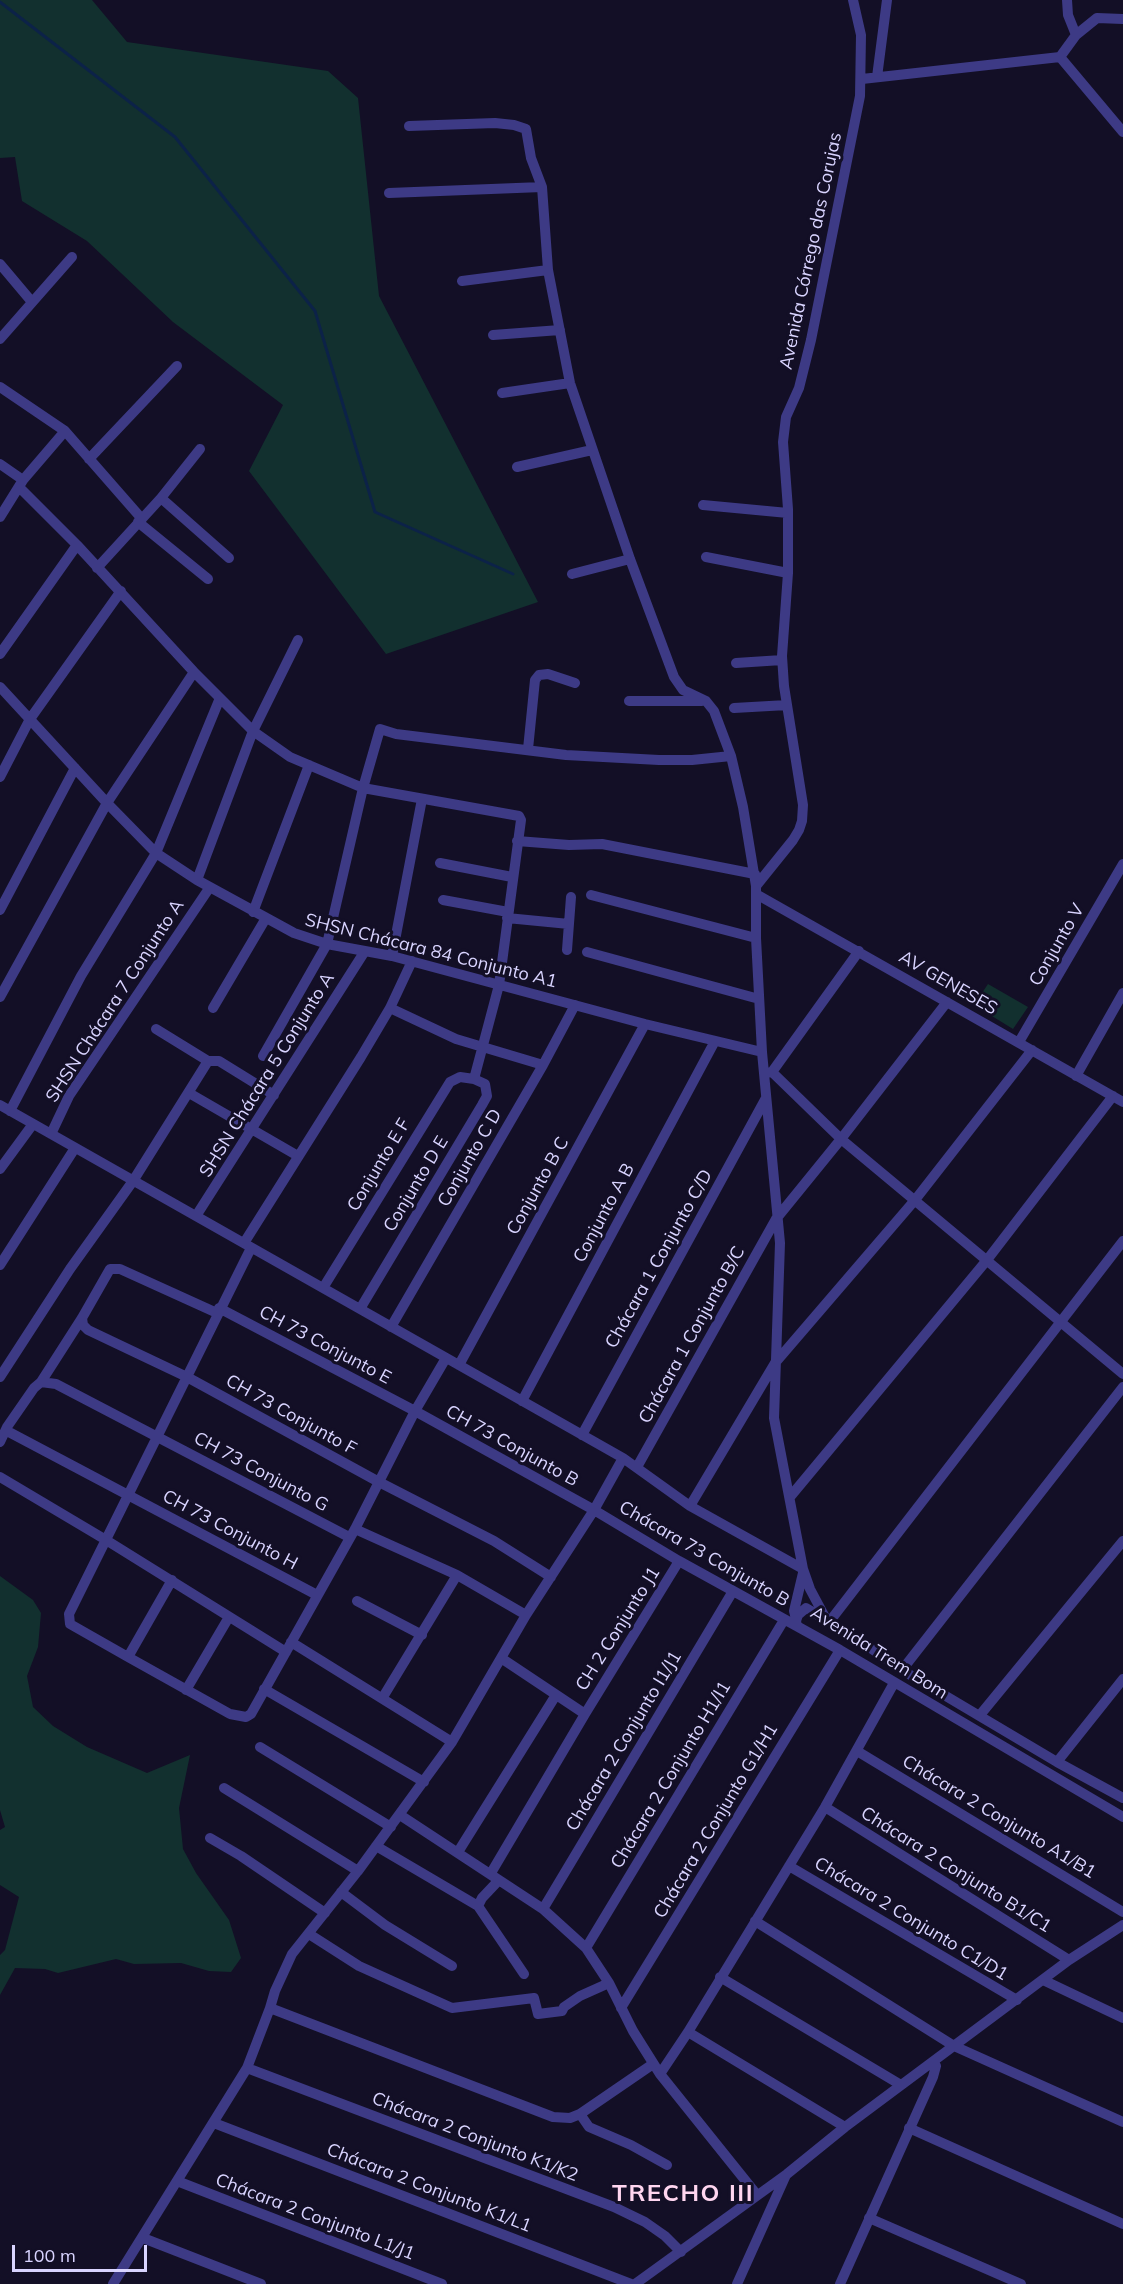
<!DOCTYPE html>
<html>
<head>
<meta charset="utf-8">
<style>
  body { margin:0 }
  #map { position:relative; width:1123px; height:2284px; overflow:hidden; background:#130f26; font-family:Mulish,sans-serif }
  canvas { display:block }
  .scale { position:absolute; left:12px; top:2245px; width:135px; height:27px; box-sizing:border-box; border:3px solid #d9d4ff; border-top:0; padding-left:8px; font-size:18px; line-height:21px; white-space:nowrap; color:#d9d4ff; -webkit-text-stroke:4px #130f26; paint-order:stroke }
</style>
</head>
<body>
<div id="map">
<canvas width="1123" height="2284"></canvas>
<div class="scale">100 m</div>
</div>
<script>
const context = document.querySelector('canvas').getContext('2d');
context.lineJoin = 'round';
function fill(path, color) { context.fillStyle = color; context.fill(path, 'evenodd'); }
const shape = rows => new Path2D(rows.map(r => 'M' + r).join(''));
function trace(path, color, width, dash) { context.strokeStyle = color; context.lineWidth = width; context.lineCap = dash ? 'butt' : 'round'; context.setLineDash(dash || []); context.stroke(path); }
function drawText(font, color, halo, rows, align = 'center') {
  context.font = font + ' Mulish,sans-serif'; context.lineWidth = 6; context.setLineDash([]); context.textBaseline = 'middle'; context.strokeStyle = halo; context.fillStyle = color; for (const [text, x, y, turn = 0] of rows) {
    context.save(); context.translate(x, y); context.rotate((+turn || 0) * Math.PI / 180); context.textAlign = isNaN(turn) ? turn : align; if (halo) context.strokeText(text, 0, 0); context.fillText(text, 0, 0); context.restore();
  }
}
const green = shape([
  [0,0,92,0,127,42,328,71,358,98,379,296,538,602,386,654,249,471,283,405,173,322,87,241,22,201,15,157,0,158],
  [988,984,1028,1007,1013,1029,974,1005],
  [0,1576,33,1600,41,1613,38,1647,27,1676,33,1707,53,1726,87,1747,147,1773,190,1755,179,1808,183,1849,196,1873,229,1920,241,1958,231,1972,209,1971,181,1963,134,1964,116,1959,58,1973,45,1969,15,1968,0,1995,0,1955,5,1950,19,1897,0,1885,0,1830,5,1827,0,1810]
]);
const stream = shape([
  [0,2,175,137,315,311,375,512,513,574]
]);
const minor = shape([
  [1067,0,1068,15,1076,35],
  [1060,57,1123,132],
  [877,77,887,0],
  [862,79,1060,57,1076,35,1097,18,1123,19],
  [409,126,495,123,514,125,526,129,531,158,542,187,548,270,570,383,630,559,674,677,683,690,706,701,714,711,731,756,743,807,756,886,756,938,762,1052,780,1243,774,1418,803,1569,810,1589,826,1619],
  [389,193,542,187],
  [0,264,32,302],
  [462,281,548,270],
  [493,335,560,330],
  [0,339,72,257],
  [0,387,65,431,142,519],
  [502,393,570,383],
  [89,459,177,366],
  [0,464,23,480],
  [517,467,592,450],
  [19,487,77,545,194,672,253,731,290,757,363,788,519,816,521,820,499,985,474,1079],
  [161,498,229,558],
  [703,505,788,513],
  [0,517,23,480,65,431],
  [138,522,208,579],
  [706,557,788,573],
  [97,568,161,498,200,449],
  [572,574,630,559],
  [0,654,77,545],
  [736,663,782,660],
  [0,687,107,803,156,853,197,880,294,933,327,944,392,956,645,1024,762,1052],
  [629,701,702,701],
  [734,708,787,705],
  [528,749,535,680,539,675,548,674,575,683],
  [0,777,30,719,121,591],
  [517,841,569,845,602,844,755,874],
  [440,863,512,877],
  [197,880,253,731,298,640],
  [756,886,793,840,799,830,802,821,803,805,784,686,782,656,788,573,788,509,783,442,786,417,799,388,811,340,860,96,861,35,853,0],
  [756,894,1123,1102],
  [591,895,756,938],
  [443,900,508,912],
  [0,910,75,768],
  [253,912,309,765],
  [507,918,569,924],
  [567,950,571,897],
  [587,952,759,999],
  [392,956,422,799],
  [0,997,107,803,194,672],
  [213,1008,266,918],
  [390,1008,456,1039,543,1065],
  [156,1029,208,1061],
  [1019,1042,1123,864],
  [263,1056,327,944,363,788,380,729,396,734,566,755,659,760,692,760,731,756],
  [772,1072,841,1139,1123,1374],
  [766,1073,772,1072,859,951],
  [1076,1076,1123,993],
  [189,1093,298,1156],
  [0,1105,623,1458,690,1506,803,1569],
  [10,1111,81,976,156,853,220,698],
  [51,1134,69,1096,210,887],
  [0,1169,33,1124],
  [196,1216,365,951],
  [244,1243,361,1057,390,1008,412,961],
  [251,1248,69,1614,70,1624,128,1657,230,1714,246,1717,251,1714,355,1529,415,1411,446,1358],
  [0,1265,75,1148],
  [323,1288,450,1082,460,1077,474,1079,485,1084,487,1096,482,1105,360,1309],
  [219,1308,415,1411,594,1510,679,1561,840,1650,1123,1817],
  [82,1318,83,1325,88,1330,187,1377,379,1482,494,1541,551,1577],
  [391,1327,543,1065,575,1005],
  [459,1365,645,1024],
  [0,1377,70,1269,133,1181,208,1061,219,1061,274,1095],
  [41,1382,56,1384,349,1537],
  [522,1401,715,1041],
  [7,1431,317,1595],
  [582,1435,766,1098],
  [0,1442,7,1427,34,1388,41,1382,82,1318,110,1269,120,1269,217,1313],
  [623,1458,594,1510,526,1615,452,1742,358,1871,292,1954,275,1991,270,2008,553,2117,570,2118,580,2114,653,2064],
  [637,1467,776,1219,841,1139,947,1002],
  [0,1477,106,1540,286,1652],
  [790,1497,987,1260,1113,1096],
  [690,1506,775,1363,915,1200,1032,1050],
  [355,1529,457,1575,526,1615],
  [357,1601,422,1635],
  [796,1619,794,1611,803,1573],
  [830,1621,1123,1241],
  [797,1626,796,1621,798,1615,806,1608,856,1638,902,1670,1057,1762,1123,1798],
  [291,1642,452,1742],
  [128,1657,172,1580],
  [501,1658,585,1714],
  [902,1670,1123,1387],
  [264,1689,424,1782],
  [186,1690,229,1617],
  [383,1697,457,1575],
  [980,1715,1123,1541],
  [260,1747,391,1827],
  [857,1751,1123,1912],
  [1057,1762,1123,1679],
  [224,1788,358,1871],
  [825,1807,1069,1960],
  [400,1815,543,1909,586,1948,609,1983,633,2031,660,2074,757,2195],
  [210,1838,241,1856,325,1913],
  [376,1846,478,1906],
  [458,1852,556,1695],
  [789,1866,1017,2000],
  [491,1873,585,1714,679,1561],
  [499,1880,482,1898,478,1906,524,1974],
  [341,1892,385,1925,452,1966],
  [543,1909,733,1591],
  [755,1921,954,2046,1123,2122],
  [309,1934,359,1966,452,2008,534,1998,538,2014,562,2011,564,2007,580,1996,609,1983],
  [586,1948,784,1620],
  [720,1977,901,2085],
  [1043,1980,1123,2018],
  [621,2008,840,1650],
  [688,2032,845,2127],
  [247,2068,614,2207,645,2222,665,2236,681,2252],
  [660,2074,688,2032,825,1807,894,1683],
  [580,2114,589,2127,631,2145,667,2165],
  [214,2123,631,2284],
  [909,2128,1123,2224],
  [177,2181,442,2284],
  [869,2218,1021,2284],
  [143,2238,261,2284],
  [113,2284,247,2068,270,2008],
  [635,2284,787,2174,845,2127,1069,1960,1123,1925],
  [737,2284,786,2175],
  [840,2284,933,2077,936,2066,934,2062]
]);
const streetNames = [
  ["Avenida Córrego das Corujas",811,251,-78],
  ["Conjunto V",1057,945,-60],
  ["SHSN Chácara 84 Conjunto A1",431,951,14],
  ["AV GENESES",948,983,30],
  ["SHSN Chácara 7 Conjunto A",115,1001,-57],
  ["SHSN Chácara 5 Conjunto A",267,1075,-58],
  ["Conjunto C D",470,1158,-60],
  ["Conjunto E F",379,1165,-59],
  ["Conjunto D E",416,1184,-59],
  ["Conjunto B C",538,1186,-61],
  ["Conjunto A B",604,1213,-62],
  ["Chácara 1 Conjunto C/D",659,1259,-61],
  ["Chácara 1 Conjunto B/C",692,1335,-61],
  ["CH 73 Conjunto E",325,1345,28],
  ["CH 73 Conjunto F",291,1415,29],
  ["CH 73 Conjunto B",512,1446,29],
  ["CH 73 Conjunto G",261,1472,28],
  ["CH 73 Conjunto H",230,1530,28],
  ["Chácara 73 Conjunto B",704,1554,30],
  ["CH 2 Conjunto J1",618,1629,-58],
  ["Avenida Trem Bom",879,1653,32],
  ["Chácara 2 Conjunto I1/J1",624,1741,-59],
  ["Chácara 2 Conjunto H1/I1",671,1775,-59],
  ["Chácara 2 Conjunto A1/B1",999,1817,31],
  ["Chácara 2 Conjunto G1/H1",716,1821,-59],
  ["Chácara 2 Conjunto B1/C1",956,1870,32],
  ["Chácara 2 Conjunto C1/D1",911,1919,31],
  ["Chácara 2 Conjunto K1/K2",475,2137,21],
  ["Chácara 2 Conjunto K1/L1",429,2188,21],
  ["Chácara 2 Conjunto L1/J1",315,2217,21]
];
const districtNames = [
  ["TRECHO III",683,2194]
];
fill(green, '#12302f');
trace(stream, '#0c2248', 3);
trace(minor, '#3d3a85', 10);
drawText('18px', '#d9d4ff', '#130f26', streetNames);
context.letterSpacing = '1.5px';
drawText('bold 24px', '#ffd6f0', '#130f26', districtNames);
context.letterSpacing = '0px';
</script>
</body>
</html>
